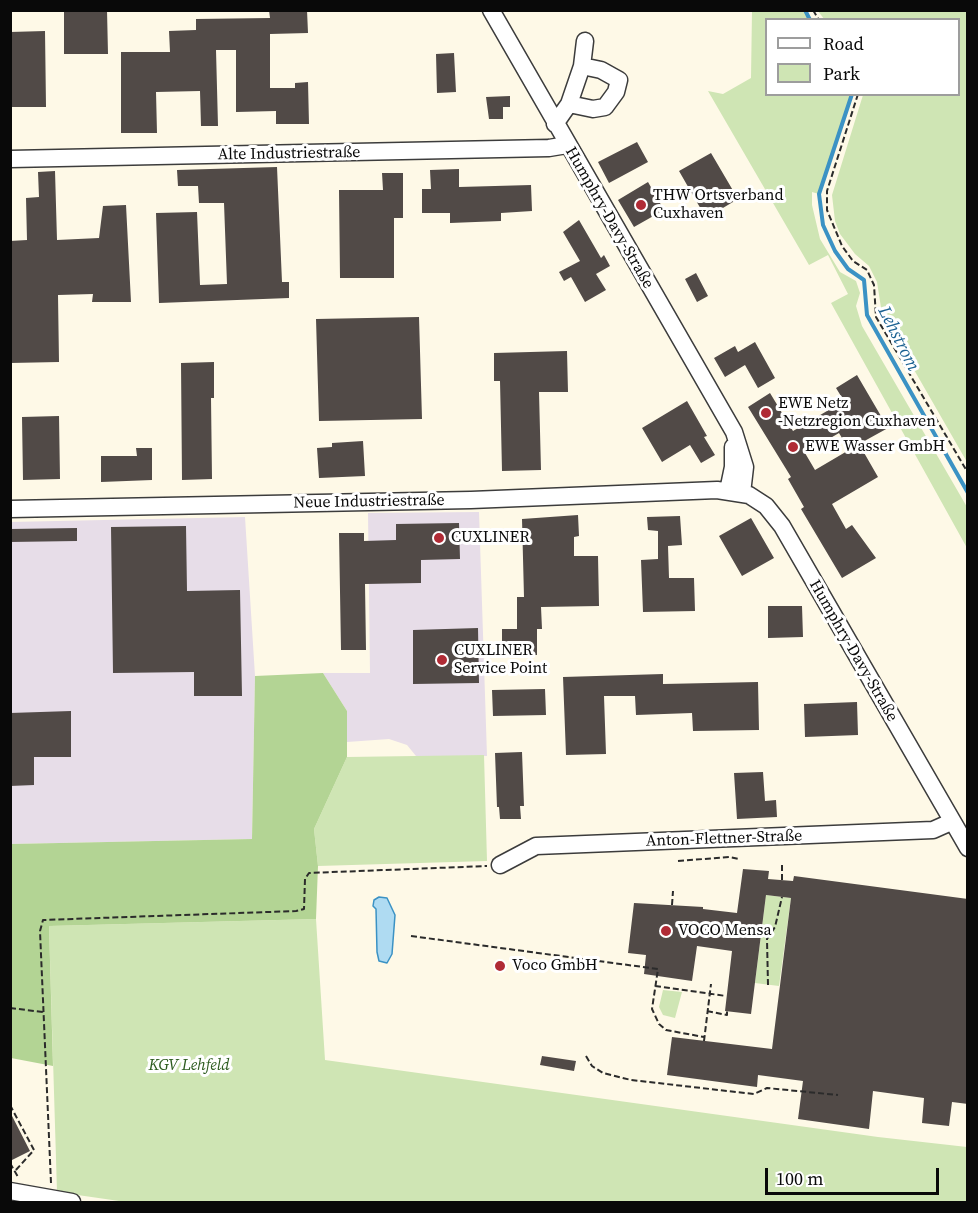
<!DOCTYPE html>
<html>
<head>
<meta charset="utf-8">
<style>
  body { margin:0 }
  #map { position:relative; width:978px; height:1213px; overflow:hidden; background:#fef9e7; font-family:"Source Serif 4",serif }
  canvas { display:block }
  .frame { position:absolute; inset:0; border:12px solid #090909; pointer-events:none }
  .legend { position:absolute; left:765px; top:18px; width:195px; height:78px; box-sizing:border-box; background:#fff; border:2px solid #9d9d9d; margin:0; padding:8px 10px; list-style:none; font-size:18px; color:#090909 }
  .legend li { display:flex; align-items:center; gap:12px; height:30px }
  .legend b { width:30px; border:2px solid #9d9d9d }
  .scale { position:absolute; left:765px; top:1168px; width:174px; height:27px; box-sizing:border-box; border:3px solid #090909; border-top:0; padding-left:8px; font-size:18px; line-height:21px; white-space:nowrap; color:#090909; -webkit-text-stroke:4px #fff; paint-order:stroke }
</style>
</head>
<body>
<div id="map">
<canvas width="978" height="1213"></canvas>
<div class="frame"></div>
<ul class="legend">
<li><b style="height:8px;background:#fff"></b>Road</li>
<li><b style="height:16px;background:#cfe5b4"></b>Park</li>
</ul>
<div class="scale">100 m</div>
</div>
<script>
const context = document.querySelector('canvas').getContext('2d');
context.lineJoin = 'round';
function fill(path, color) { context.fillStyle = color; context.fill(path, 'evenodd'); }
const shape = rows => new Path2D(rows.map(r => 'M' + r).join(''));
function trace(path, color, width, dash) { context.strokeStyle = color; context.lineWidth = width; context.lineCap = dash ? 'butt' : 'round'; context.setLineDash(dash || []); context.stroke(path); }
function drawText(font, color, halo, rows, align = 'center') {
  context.font = font + ' "Source Serif 4",serif'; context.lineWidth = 6; context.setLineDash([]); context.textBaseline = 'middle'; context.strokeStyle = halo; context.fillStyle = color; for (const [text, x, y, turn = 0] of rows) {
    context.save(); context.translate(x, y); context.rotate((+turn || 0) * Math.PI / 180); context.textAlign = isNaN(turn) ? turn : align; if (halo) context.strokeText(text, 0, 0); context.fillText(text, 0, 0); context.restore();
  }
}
const industrial = shape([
  [479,512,487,756,416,756,407,745,389,739,347,742,347,711,323,673,370,673,368,513],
  [245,517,255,676,252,839,11,844,10,522]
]);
const green = shape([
  [752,11,805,11,810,19,766,20,766,94,852,95,819,194,812,192,812,205,820,239,840,272,856,281,860,293,856,306,862,326,967,507,967,548,831,303,848,294,828,255,809,265,708,91,723,94,751,78],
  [818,11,967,11,967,462,882,314,877,282,869,266,855,254,840,234,835,221,832,195,863,95,958,94,958,20,824,19],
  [484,755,487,861,318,866,314,829,347,757],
  [766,895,791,898,779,986,755,983],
  [316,919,325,1060,878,1137,967,1147,967,1202,126,1202,57,1192,49,926],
  [663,990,682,992,675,1018,663,1015,659,1007]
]);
const forest = shape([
  [323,673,347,711,347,757,314,829,318,866,316,919,49,926,53,1066,11,1058,11,844,252,839,255,676]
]);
const water = shape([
  [379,897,387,898,395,915,392,954,387,963,379,961,377,952,376,909,373,906,374,900,379,897]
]);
const stream = shape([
  [805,10,810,20],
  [852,94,819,194,823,225,835,251,848,269,864,280,867,315,968,493]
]);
const building = shape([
  [64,10,107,10,108,54,64,54],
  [269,10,307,10,308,33,270,34,270,88,295,88,295,83,308,82,309,124,276,124,276,111,236,112,236,50,216,50,218,126,201,126,200,91,156,92,157,133,121,133,121,52,170,52,169,31,196,30,196,19,270,18],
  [45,31,46,107,12,107,10,32],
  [454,53,456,92,437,93,436,54],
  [510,96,510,107,503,107,503,119,489,119,486,97],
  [637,142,648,162,609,183,598,162],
  [711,153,738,199,706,218,679,171],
  [277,167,282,282,289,282,289,298,159,303,156,213,197,212,200,285,227,284,224,203,199,203,198,186,178,186,177,170],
  [459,169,459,187,531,185,532,211,501,213,501,221,450,223,450,213,422,213,422,189,431,189,430,170],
  [55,171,57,240,99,238,103,206,126,205,131,302,92,302,93,294,58,295,59,362,10,363,10,241,27,240,26,198,39,197,38,172],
  [382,173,403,173,403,218,394,218,394,278,340,278,339,190,383,190],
  [648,182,664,210,634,227,618,200],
  [579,220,601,258,604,255,610,266,596,274,606,290,585,302,571,277,564,281,559,272,580,261,563,232],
  [696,273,708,296,697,302,685,279],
  [419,317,422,419,319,421,316,319],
  [755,342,775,378,758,388,745,365,725,377,714,358,735,346,738,352],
  [567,351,568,392,539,392,541,470,502,471,500,381,494,381,494,353],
  [214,362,214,398,211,398,212,479,182,480,181,363],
  [857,375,888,428,859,444,878,477,832,504,846,529,852,525,876,558,842,578,801,509,804,507,788,479,791,477,748,407,770,393,793,431,844,401,836,388],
  [839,433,849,450,815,470,805,453],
  [687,401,707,436,704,437,715,455,701,463,690,445,662,462,642,428],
  [59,416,60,479,23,480,22,417],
  [363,441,365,476,319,478,317,448,332,447,332,443],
  [136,448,152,448,152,480,101,482,101,456,137,456],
  [578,515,579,536,574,537,574,556,598,556,599,606,541,607,542,629,537,629,537,655,502,656,502,629,517,629,517,597,524,597,522,519],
  [680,516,682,545,668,546,669,578,694,578,695,611,643,612,641,560,658,559,658,531,648,530,647,517],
  [751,518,774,558,742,576,719,536],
  [459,523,460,559,421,560,421,583,365,584,366,650,341,650,339,533,364,533,364,541,396,540,396,524],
  [186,526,187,591,240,590,242,696,194,696,194,672,113,673,111,527],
  [77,528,77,541,10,542,10,529],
  [768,606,802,606,803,637,768,638],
  [478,628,479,683,413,684,413,630],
  [663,674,663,684,758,682,759,730,693,731,692,713,636,715,635,696,604,696,606,754,566,755,563,677],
  [545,689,546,715,493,716,492,690],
  [857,702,858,735,805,737,804,704],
  [71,711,71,757,34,757,34,785,10,786,10,713],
  [522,752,524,806,520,806,521,819,500,819,499,807,497,807,495,753],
  [763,772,765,801,776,800,777,817,737,819,734,773],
  [743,869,769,871,768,879,793,881,794,876,968,899,968,1104,952,1102,949,1126,922,1123,924,1098,873,1091,869,1129,798,1119,803,1081,758,1075,757,1087,667,1075,672,1037,772,1049,791,898,766,895,751,1014,725,1011,732,951,697,946,692,981,644,974,646,955,628,953,634,903,703,907,703,909,737,913],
  [542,1056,576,1061,574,1071,540,1065],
  [10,1112,30,1151,10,1161]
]);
const path = shape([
  [813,10,819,20],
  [858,94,827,191,827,210,842,246,853,261,867,270,874,285,876,317,968,473],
  [678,861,729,857,739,859],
  [782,880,782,865],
  [672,905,673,891],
  [411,936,658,969,652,1009,659,1024,666,1030,704,1037],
  [768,985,767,939,775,927,782,897],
  [655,986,726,996],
  [10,1008,43,1012],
  [707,1011,727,1015,727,1011],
  [704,1041,711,984],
  [586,1056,592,1066,603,1073,631,1080,754,1094,767,1088,838,1095],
  [10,1105,34,1150,15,1171],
  [10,1163,18,1177],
  [51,1183,40,931,43,920,296,911,304,909,305,879,309,873,487,866]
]);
const minor = shape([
  [491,10,734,432,745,467,742,493],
  [582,66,585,41],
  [555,124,569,104,582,66,601,70,619,80,616,92,605,107,593,109,569,104],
  [10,159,549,148,567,145],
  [728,491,733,467,733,447],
  [10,509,471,500,717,490,749,495,766,506,782,526,968,848],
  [500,865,536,846,933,830,951,822],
  [10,1191,72,1202]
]);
const markers = [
  [641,205,6,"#b02b35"],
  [766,413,6,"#b02b35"],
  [793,447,6,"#b02b35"],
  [439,538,6,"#b02b35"],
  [442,660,6,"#b02b35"],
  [666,931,6,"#b02b35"],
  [500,966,6,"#b02b35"]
];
const streetNames = [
  ["Alte Industriestraße",289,154,-1],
  ["Humphry-Davy-Straße",609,218,60],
  ["Neue Industriestraße",369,502,-1],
  ["Humphry-Davy-Straße",853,651,60],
  ["Anton-Flettner-Straße",724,839,-2]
];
const poiNames = [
  ["THW Ortsverband",653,196],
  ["Cuxhaven",653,214],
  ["EWE Netz",778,404],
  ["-Netzregion Cuxhaven",778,422],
  ["EWE Wasser GmbH",805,447],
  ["CUXLINER",451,538],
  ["CUXLINER",454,651],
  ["Service Point",454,669],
  ["VOCO Mensa",678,931],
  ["Voco GmbH",512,966]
];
const parkNames = [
  ["KGV Lehfeld",189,1066]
];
const waterNames = [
  ["Lehstrom",898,339,63]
];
fill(industrial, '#e7dde8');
fill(green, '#cfe5b4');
fill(forest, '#b3d494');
fill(water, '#afdbf2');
trace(water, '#3b92c4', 1.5);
trace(stream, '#3b92c4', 4);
fill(building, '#514a47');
trace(minor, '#3c3c3c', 19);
trace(path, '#2b2b2b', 2, [6, 3]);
trace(minor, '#fff', 16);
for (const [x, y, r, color] of markers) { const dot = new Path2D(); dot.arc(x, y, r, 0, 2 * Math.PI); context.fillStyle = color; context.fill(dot); trace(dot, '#fff', 2); }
drawText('16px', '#090909', '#fff', streetNames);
drawText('16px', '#090909', '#fff', poiNames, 'left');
drawText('italic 16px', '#2d5c1f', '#fff', parkNames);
drawText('italic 18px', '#1c6292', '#fff', waterNames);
</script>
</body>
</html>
